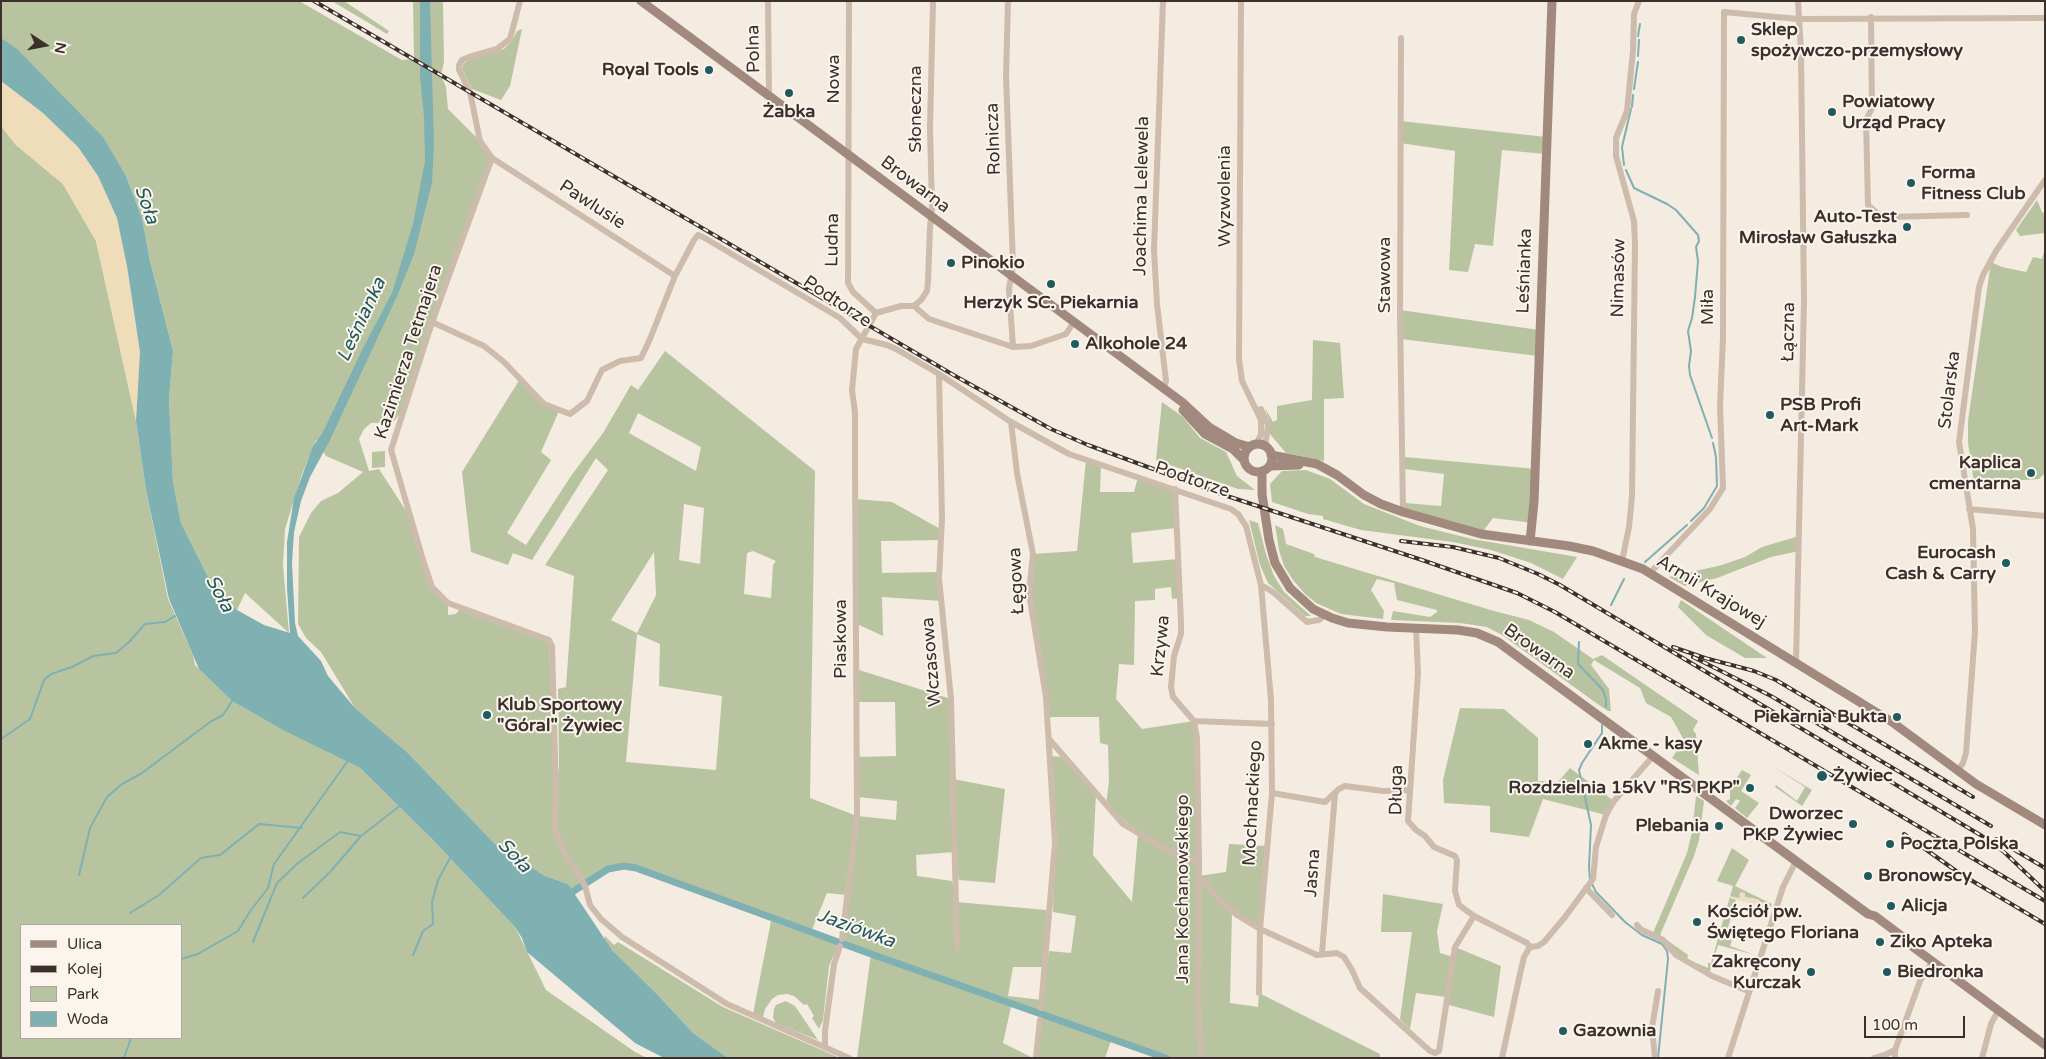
<!DOCTYPE html>
<html>
<head>
<meta charset="utf-8">
<style>
  body { margin:0 }
  #map { position:relative; width:2046px; height:1059px; overflow:hidden; background:#f4ebe1; font-family:"Varela Round",sans-serif }
  canvas { display:block }
  .frame { position:absolute; inset:0; border:2px solid #3b302b; pointer-events:none }
  .legend { position:absolute; left:20px; top:924px; width:162px; height:115px; box-sizing:border-box; background:#fbf5ee; border:1px solid #aea6a0; margin:0; padding:6px 9px; list-style:none; font-size:15px; color:#3b302b }
  .legend li { display:flex; align-items:center; gap:10px; height:25px }
  .legend b { width:25px; border:1px solid #aea6a0 }
  .north { position:absolute; left:20px; top:20px; width:50px; height:50px; -webkit-text-stroke:4px #fbf5ee; paint-order:stroke; rotate:101deg; font-size:14px; font-weight:700; line-height:20px; text-align:center; color:#3b302b }
  .north::after { content:''; display:block; margin:auto; width:18px; height:22px; background:#3b302b; clip-path:polygon(50% 0,100% 100%,50% 72%,0 100%) }
  .scale { position:absolute; left:1864px; top:1016px; width:101px; height:22px; box-sizing:border-box; border:2px solid #3b302b; border-top:0; padding-left:6px; font-size:15px; line-height:18px; white-space:nowrap; color:#3b302b; -webkit-text-stroke:4px #fbf5ee; paint-order:stroke }
</style>
</head>
<body>
<div id="map">
<canvas width="2046" height="1059"></canvas>
<div class="frame"></div>
<ul class="legend">
<li><b style="height:6px;background:#a18a7d"></b>Ulica</li>
<li><b style="height:6px;background:#3b302b"></b>Kolej</li>
<li><b style="height:14px;background:#b8c4a0"></b>Park</li>
<li><b style="height:14px;background:#7fb0b2"></b>Woda</li>
</ul>
<div class="north">N</div>
<div class="scale">100 m</div>
</div>
<script>
const context = document.querySelector('canvas').getContext('2d');
context.lineJoin = 'round';
function fill(path, color) { context.fillStyle = color; context.fill(path, 'evenodd'); }
const shape = rows => new Path2D(rows.map(r => 'M' + r).join(''));
function trace(path, color, width, dash) { context.strokeStyle = color; context.lineWidth = width; context.lineCap = dash ? 'butt' : 'round'; context.setLineDash(dash || []); context.stroke(path); }
function drawText(font, color, halo, rows, align = 'center') {
  context.font = font + ' "Varela Round",sans-serif'; context.lineWidth = 4; context.setLineDash([]); context.textBaseline = 'middle'; context.strokeStyle = halo; context.fillStyle = color; for (const [text, x, y, turn = 0] of rows) {
    context.save(); context.translate(x, y); context.rotate((+turn || 0) * Math.PI / 180); context.textAlign = isNaN(turn) ? turn : align; if (halo) context.strokeText(text, 0, 0); context.fillText(text, 0, 0); context.restore();
  }
}
const green = shape([
  [1,1,299,1,402,60,414,59,413,1,443,1,444,62,441,75,446,87,448,109,480,141,492,158,406,407,393,422,371,423,364,429,359,439,369,471,379,469,412,520,432,587,448,603,448,615,456,614,459,610,547,642,549,646,556,792,559,766,558,689,566,687,574,576,545,565,608,470,596,458,532,560,513,553,508,565,471,552,462,472,520,379,544,404,559,411,541,452,551,460,507,533,526,545,571,476,603,433,631,385,638,390,665,351,815,471,810,798,857,816,896,820,897,801,857,797,856,757,896,756,895,702,856,702,856,669,951,699,953,779,1005,789,995,883,959,880,954,852,916,855,917,876,952,881,956,902,1046,910,1047,950,1045,967,1013,967,1008,996,1042,1000,1049,951,1071,953,1076,916,1053,912,1055,843,1050,756,1064,757,1096,793,1093,855,1132,902,1138,833,1106,804,1109,782,1108,745,1100,743,1099,717,1047,717,1029,593,1033,554,1077,551,1086,460,1101,464,1100,492,1134,492,1138,477,1175,489,1176,528,1131,533,1133,563,1178,559,1179,598,1172,599,1171,587,1155,589,1155,600,1135,601,1134,665,1119,664,1116,699,1142,729,1194,721,1199,876,1226,872,1229,844,1266,846,1262,930,1232,911,1230,1003,1258,1007,1259,993,1380,1054,1380,1058,1166,1058,1112,1038,1105,1058,1036,1058,1040,1013,1012,1002,1003,1043,1033,1058,857,1058,871,954,884,957,841,942,846,895,827,893,811,932,630,866,618,867,600,873,585,886,572,891,568,884,545,876,494,843,408,753,355,708,321,652,306,638,298,624,299,537,311,513,321,501,338,493,363,472,326,456,316,440,302,474,285,529,283,565,289,633,245,593,237,610,214,589,181,523,173,482,169,399,173,351,150,261,142,218,126,176,1,38],
  [638,413,701,447,696,471,629,433],
  [684,504,704,508,700,564,679,560],
  [753,551,776,561,773,565,771,598,744,594,747,553],
  [654,552,656,595,637,633,611,620],
  [637,634,660,644,659,686,722,696,716,770,626,762],
  [332,1,344,1,389,31,387,34],
  [522,29,510,86,501,100,472,89,462,69,463,64,469,60,504,49,512,41,517,31],
  [1400,121,1546,137,1546,154,1502,150,1493,246,1475,244,1468,272,1449,270,1455,151,1400,143],
  [1,126,16,145,63,184,96,241,136,421,146,490,168,599,193,655,195,665,232,701,286,731,360,768,432,839,515,927,546,990,635,1052,647,1058,1,1058],
  [21,925,181,925,181,1038,21,1038],
  [2037,200,2042,212,2045,214,2045,233,2020,236,2016,230],
  [2045,249,2045,473,2039,479,1974,483,1968,443,1968,421,1991,262,2002,267,2026,272,2033,257,2042,259],
  [1400,310,1539,330,1538,356,1401,339],
  [1313,340,1340,343,1344,398,1324,399,1324,461,1286,453,1270,434,1270,423,1265,408,1273,422,1277,420,1277,406,1312,400],
  [1162,402,1183,417,1200,438,1226,452,1237,476,1255,490,1238,489,1156,460],
  [385,451,385,467,372,468,372,452],
  [1405,457,1536,469,1533,523,1493,518,1481,534,1403,512,1405,503,1441,506,1444,474,1405,469],
  [1306,470,1330,479,1364,504,1420,526,1472,539,1577,557,1563,579,1531,563,1491,550,1453,542,1361,530,1323,519,1323,516,1308,514,1272,502,1270,484,1282,471],
  [855,499,892,502,942,530,941,540,881,541,882,573,939,572,941,601,882,597,883,636,855,623],
  [1249,520,1258,523,1266,554,1274,576,1284,592,1311,616,1305,616,1268,583,1260,565],
  [1275,525,1283,529,1286,544,1314,554,1315,557,1494,611,1529,620,1554,632,1593,659,1602,655,1698,721,1693,730,1696,734,1699,775,1672,758,1684,740,1671,717,1646,703,1640,688,1594,660,1591,665,1609,689,1611,711,1608,711,1599,705,1502,635,1487,627,1460,623,1391,620,1393,611,1430,617,1437,612,1437,610,1397,600,1394,583,1377,579,1371,590,1384,611,1383,619,1341,614,1316,603,1305,594,1293,580,1284,566,1279,550],
  [1799,536,1799,551,1771,557,1717,578,1685,586,1669,577,1722,565,1745,557,1762,547],
  [1681,600,1767,658,1745,658,1706,635,1678,607],
  [1460,708,1504,709,1538,738,1538,781,1558,782,1570,768,1614,801,1606,815,1543,799,1529,837,1490,832,1490,806,1444,803,1443,780],
  [1772,766,1812,790,1802,806,1775,787,1776,785,1797,801,1805,787],
  [1742,770,1751,775,1741,791,1759,803,1747,818,1735,808,1740,801,1736,799,1731,806,1726,801,1730,799,1730,788],
  [1696,796,1704,801,1699,840,1694,856,1660,935,1688,955,1687,959,1708,968,1708,963,1711,963,1733,886,1717,881,1732,848,1749,860,1735,886,1772,904,1771,907,1761,904,1759,900,1752,898,1744,897,1745,893,1739,898,1730,898,1736,900,1725,938,1732,940,1730,946,1755,955,1718,945,1709,974,1676,954,1653,933,1687,853,1692,832],
  [1383,894,1443,904,1437,931,1440,953,1453,957,1455,947,1501,966,1494,1017,1445,1004,1446,997,1416,993,1410,1029,1400,1019,1412,932,1381,932],
  [771,921,838,945,829,966,823,1020,819,1029,812,1018,814,1016,807,1004,804,1005,794,996,787,994,778,995,772,999,765,1009,763,1017,753,1014],
  [605,936,614,945,618,942,723,1007,840,1058,728,1058,693,1033,656,993,612,950,604,940],
  [786,1001,795,1006,818,1040,776,1023,773,1018,774,1009,776,1005]
]);
const sand = shape([
  [1,81,43,113,78,147,98,176,117,218,127,266,140,352,136,421,96,241,63,184,16,145,1,126]
]);
const plaza = shape([
  [1741,892,1745,893,1745,898,1752,898,1771,907,1768,909,1730,898,1730,896,1740,898,1739,894]
]);
const water = shape([
  [420,1,430,1,434,145,432,183,414,254,398,294,329,442,310,477,301,501,294,532,292,563,295,623,298,636,321,661,328,676,355,708,408,753,494,843,545,876,568,884,612,950,656,993,693,1033,728,1058,664,1058,635,1043,527,952,522,938,515,927,432,839,360,768,285,731,232,701,199,669,169,599,146,490,136,421,140,352,127,266,117,218,98,176,78,147,43,113,1,81,1,38,17,49,103,137,126,176,142,218,150,261,173,351,169,399,173,482,181,523,214,589,237,610,264,625,290,633,287,588,287,542,294,498,313,446,322,434,364,346,392,293,413,224,425,161,424,117,420,76]
]);
const stream = shape([
  [1638,36,1640,24],
  [1638,56,1639,40],
  [1634,89,1638,62],
  [1632,107,1633,95],
  [1624,165,1622,147,1631,109],
  [1626,170,1634,188,1667,204,1676,210,1698,235,1699,241,1696,247,1698,261,1695,297,1692,318,1688,331,1691,351,1689,366,1690,375,1712,438],
  [1691,521,1704,508,1717,486,1716,457,1713,443],
  [1645,562,1687,525],
  [1611,605,1624,579],
  [1579,642,1578,664,1603,690,1606,699,1606,707],
  [1,739,30,719,44,680,51,674,72,667,93,656,116,653,129,642,145,624,165,622,175,616],
  [79,875,90,828,107,797,122,784,142,773,210,722,223,715,232,701],
  [1590,880,1589,867,1591,825,1579,770,1582,763,1602,733,1602,725],
  [1592,884,1596,892,1625,922,1642,935,1662,944,1667,951,1668,959,1658,1058],
  [303,898,331,871,361,836,401,805],
  [130,913,159,895,201,858,220,855,259,824,302,828],
  [253,942,277,883,298,863,340,832,361,836],
  [413,955,423,931,433,924,432,902,438,880,451,856],
  [181,959,198,954,238,931,251,910,268,888,274,864,347,762],
  [124,1058,131,1038]
]);
const canal = shape([
  [566,896,608,869,624,866,636,868,871,954,1166,1058]
]);
const street = shape([
  [520,1,510,39,497,49,469,57,462,60,459,65,459,70,470,92,480,141,492,158,432,322,391,450,423,560,432,587,448,603,549,640,552,646,556,797,554,828,565,853,585,886,590,905,601,919,622,937,727,1004,849,1058],
  [768,1,769,97],
  [849,1,848,283,853,292,876,313],
  [1008,1,1006,76,1013,265,1009,289,1013,347],
  [1163,1,1154,250,1157,304,1166,381,1163,390],
  [1241,1,1239,359,1242,381,1261,420,1261,434,1256,445],
  [1871,17,1872,108,1866,120,1868,205,1878,214,1888,217,1967,215],
  [1401,38,1400,315,1403,512],
  [492,158,675,276],
  [914,306,921,300,927,291,928,281,930,227,932,209,930,128,933,1],
  [432,322,484,346,504,362,544,404,570,414,587,401,602,370,620,361,641,358,650,339,675,276,694,240,698,235,703,237,840,318,862,339,887,345,896,349,939,374,1011,422,1069,454,1231,509,1238,514,1246,526,1261,585,1273,592,1307,622,1319,620,1325,615],
  [939,374,942,519,939,578,951,699,957,948],
  [1261,409,1268,425,1265,447],
  [1011,422,1017,473,1033,554,1029,593,1046,697,1055,843,1041,1008],
  [1175,489,1181,623,1181,634,1174,656,1171,687,1173,697,1194,721,1272,724],
  [1969,509,2045,516],
  [1622,561,1629,527,1632,496,1635,244,1634,221,1616,156,1616,138,1627,111,1633,51,1634,14,1639,1],
  [1650,573,1710,509,1723,488,1720,406,1723,338,1724,12,1798,19,2045,18],
  [1416,628,1418,673,1408,821,1416,830,1425,836,1434,847,1455,856,1457,860,1455,891,1459,905,1474,916,1527,943,1530,947],
  [1796,663,1804,301,1801,51,1798,1],
  [1194,721,1197,738,1199,863,1198,998,1201,1058],
  [1049,739,1123,824,1160,846,1199,863],
  [1958,770,1963,763,1966,753,1975,632,1973,529,1959,442,1979,287,1983,275,1996,251,2045,180],
  [1272,793,1325,802,1339,789,1345,786,1383,791,1410,790],
  [1199,876,1221,901,1237,915,1260,929,1317,955,1337,953,1344,957,1352,970,1360,988,1430,1051,1435,1053,1439,1051,1455,947,1474,916],
  [1586,888,1612,915],
  [1637,925,1640,929,1663,940,1676,955,1712,976,1748,991],
  [842,939,857,816,855,464,855,413,852,390,856,349,876,313,901,306,914,306,929,319,1013,347,1031,346,1066,334,1073,323],
  [1530,947,1538,946,1544,942,1565,917,1593,879,1596,847,1606,815,1614,801,1654,755],
  [1322,953,1335,794],
  [1259,993,1260,929,1272,793,1271,700,1261,585],
  [825,1046,825,1031,834,964,840,946],
  [1895,1050,1895,1058],
  [1036,1058,1040,1020],
  [1502,1058,1520,974,1524,957,1530,947],
  [1655,1058,1652,1028,1658,991],
  [1728,1058,1783,887,1796,861],
  [1874,1058,1887,1054,1895,1050,1920,981,1932,962],
  [1982,1058,1991,1024,1998,1011]
]);
const secondary = shape([
  [641,1,1182,402,1209,427,1236,443,1250,447],
  [1183,410,1205,434,1233,449,1244,460],
  '1244 458a14 14 0 1 1 28 0a14 14 0 1 1-28 0Z',
  [1271,455,1317,464,1337,475,1364,495,1381,504,1403,512,1481,534,1569,546,1593,551,1643,569,1892,722,1976,784,2045,825],
  [1270,466,1299,465],
  [1262,471,1262,494,1269,540,1275,563,1290,588,1313,609,1332,618,1348,623,1387,627,1458,630,1477,633,1498,642,1868,914,1875,916,1907,940,1913,947,2045,1045],
  [1530,541,1534,502,1552,1]
]);
const rail = shape([
  [314,1,957,377,1051,429,1088,445,1221,494,1422,560,1517,593,1555,612,2045,901],
  [1401,541,1453,547,1499,558,1538,574,1560,585,1982,836,2004,852,2045,891],
  [1673,647,1705,658,1754,671,1776,680,1973,797],
  [1693,657,1771,696,1991,826],
  [1904,834,1959,873,2045,924],
  [1996,839,2045,868]
]);
const markers = [
  [1741,40,5,"#1f5a5e"],
  [709,70,5,"#1f5a5e"],
  [789,93,5,"#1f5a5e"],
  [1832,112,5,"#1f5a5e"],
  [1911,183,5,"#1f5a5e"],
  [1907,227,5,"#1f5a5e"],
  [951,263,5,"#1f5a5e"],
  [1051,284,5,"#1f5a5e"],
  [1075,344,5,"#1f5a5e"],
  [1770,415,5,"#1f5a5e"],
  [2031,473,5,"#1f5a5e"],
  [2006,563,5,"#1f5a5e"],
  [487,715,5,"#1f5a5e"],
  [1897,717,5,"#1f5a5e"],
  [1588,744,5,"#1f5a5e"],
  [1822,776,6,"#1f5a5e"],
  [1750,788,5,"#1f5a5e"],
  [1853,824,5,"#1f5a5e"],
  [1719,826,5,"#1f5a5e"],
  [1890,844,5,"#1f5a5e"],
  [1868,876,5,"#1f5a5e"],
  [1891,906,5,"#1f5a5e"],
  [1697,922,5,"#1f5a5e"],
  [1880,942,5,"#1f5a5e"],
  [1811,972,5,"#1f5a5e"],
  [1887,972,5,"#1f5a5e"],
  [1563,1031,5,"#1f5a5e"]
];
const poiNames = [
  ["Sklep",1751,30],
  ["spożywczo-przemysłowy",1751,51],
  ["Royal Tools",699,70,"right"],
  ["Powiatowy",1842,102],
  ["Urząd Pracy",1842,123],
  ["Żabka",789,112,"center"],
  ["Forma",1921,173],
  ["Fitness Club",1921,194],
  ["Auto-Test",1897,217,"right"],
  ["Mirosław Gałuszka",1897,238,"right"],
  ["Pinokio",961,263],
  ["Herzyk SC. Piekarnia",1051,303,"center"],
  ["Alkohole 24",1085,344],
  ["PSB Profi",1780,405],
  ["Art-Mark",1780,426],
  ["Kaplica",2021,463,"right"],
  ["cmentarna",2021,484,"right"],
  ["Eurocash",1996,553,"right"],
  ["Cash & Carry",1996,574,"right"],
  ["Klub Sportowy",497,705],
  ["\"Góral\" Żywiec",497,726],
  ["Piekarnia Bukta",1887,717,"right"],
  ["Akme - kasy",1598,744],
  ["Żywiec",1833,776],
  ["Rozdzielnia 15kV \"RS PKP\"",1740,788,"right"],
  ["Dworzec",1843,814,"right"],
  ["PKP Żywiec",1843,835,"right"],
  ["Plebania",1709,826,"right"],
  ["Poczta Polska",1900,844],
  ["Bronowscy",1878,876],
  ["Alicja",1901,906],
  ["Kościół pw.",1707,912],
  ["Świętego Floriana",1707,933],
  ["Ziko Apteka",1890,942],
  ["Zakręcony",1801,962,"right"],
  ["Kurczak",1801,983,"right"],
  ["Biedronka",1897,972],
  ["Gazownia",1573,1031]
];
const streetNames = [
  ["Polna",754,49,-91],
  ["Nowa",834,79,-90],
  ["Słoneczna",916,109,-90],
  ["Rolnicza",994,139,-92],
  ["Browarna",915,185,37],
  ["Joachima Lelewela",1142,196,-89],
  ["Wyzwolenia",1225,196,-90],
  ["Pawlusie",592,205,33],
  ["Ludna",833,240,-89],
  ["Leśnianka",1525,271,-88],
  ["Stawowa",1385,275,-90],
  ["Nimasów",1619,278,-89],
  ["Podtorze",837,302,34],
  ["Miła",1708,307,-90],
  ["Łączna",1789,332,-89],
  ["Kazimierza Tetmajera",409,352,-72],
  ["Stolarska",1950,390,-83],
  ["Podtorze",1192,480,19],
  ["Łęgowa",1017,581,-93],
  ["Armii Krajowej",1711,592,31],
  ["Piaskowa",841,639,-90],
  ["Krzywa",1161,646,-84],
  ["Browarna",1539,652,35],
  ["Wczasowa",932,662,-95],
  ["Długa",1397,790,-89],
  ["Mochnackiego",1253,803,-87],
  ["Jasna",1313,873,-86],
  ["Jana Kochanowskiego",1183,889,-90]
];
const waterNames = [
  ["Soła",146,205,71],
  ["Leśnianka",362,320,-65],
  ["Soła",219,594,62],
  ["Soła",514,856,47],
  ["Jaziówka",856,929,20]
];
fill(green, '#b8c4a0');
fill(sand, '#efdcb8');
fill(plaza, '#ecdcc8');
fill(water, '#7fb0b2');
trace(stream, '#7fb0b2', 2);
trace(canal, '#7fb0b2', 7);
trace(street, '#cdbbac', 6);
trace(secondary, '#a18a7d', 9);
trace(rail, '#3b302b', 4);
trace(rail, '#fbf5ee', 2, [5.5]);
for (const [x, y, r, color] of markers) { const dot = new Path2D(); dot.arc(x, y, r, 0, 2 * Math.PI); context.fillStyle = color; context.fill(dot); trace(dot, '#fbf5ee', 2); }
drawText('bold 18px', '#3b302b', '#fbf5ee', poiNames, 'left');
drawText('18px', '#3b302b', '#fbf5ee', streetNames);
drawText('italic 19px', '#1f5a5e', '#fbf5ee', waterNames);
</script>
</body>
</html>
